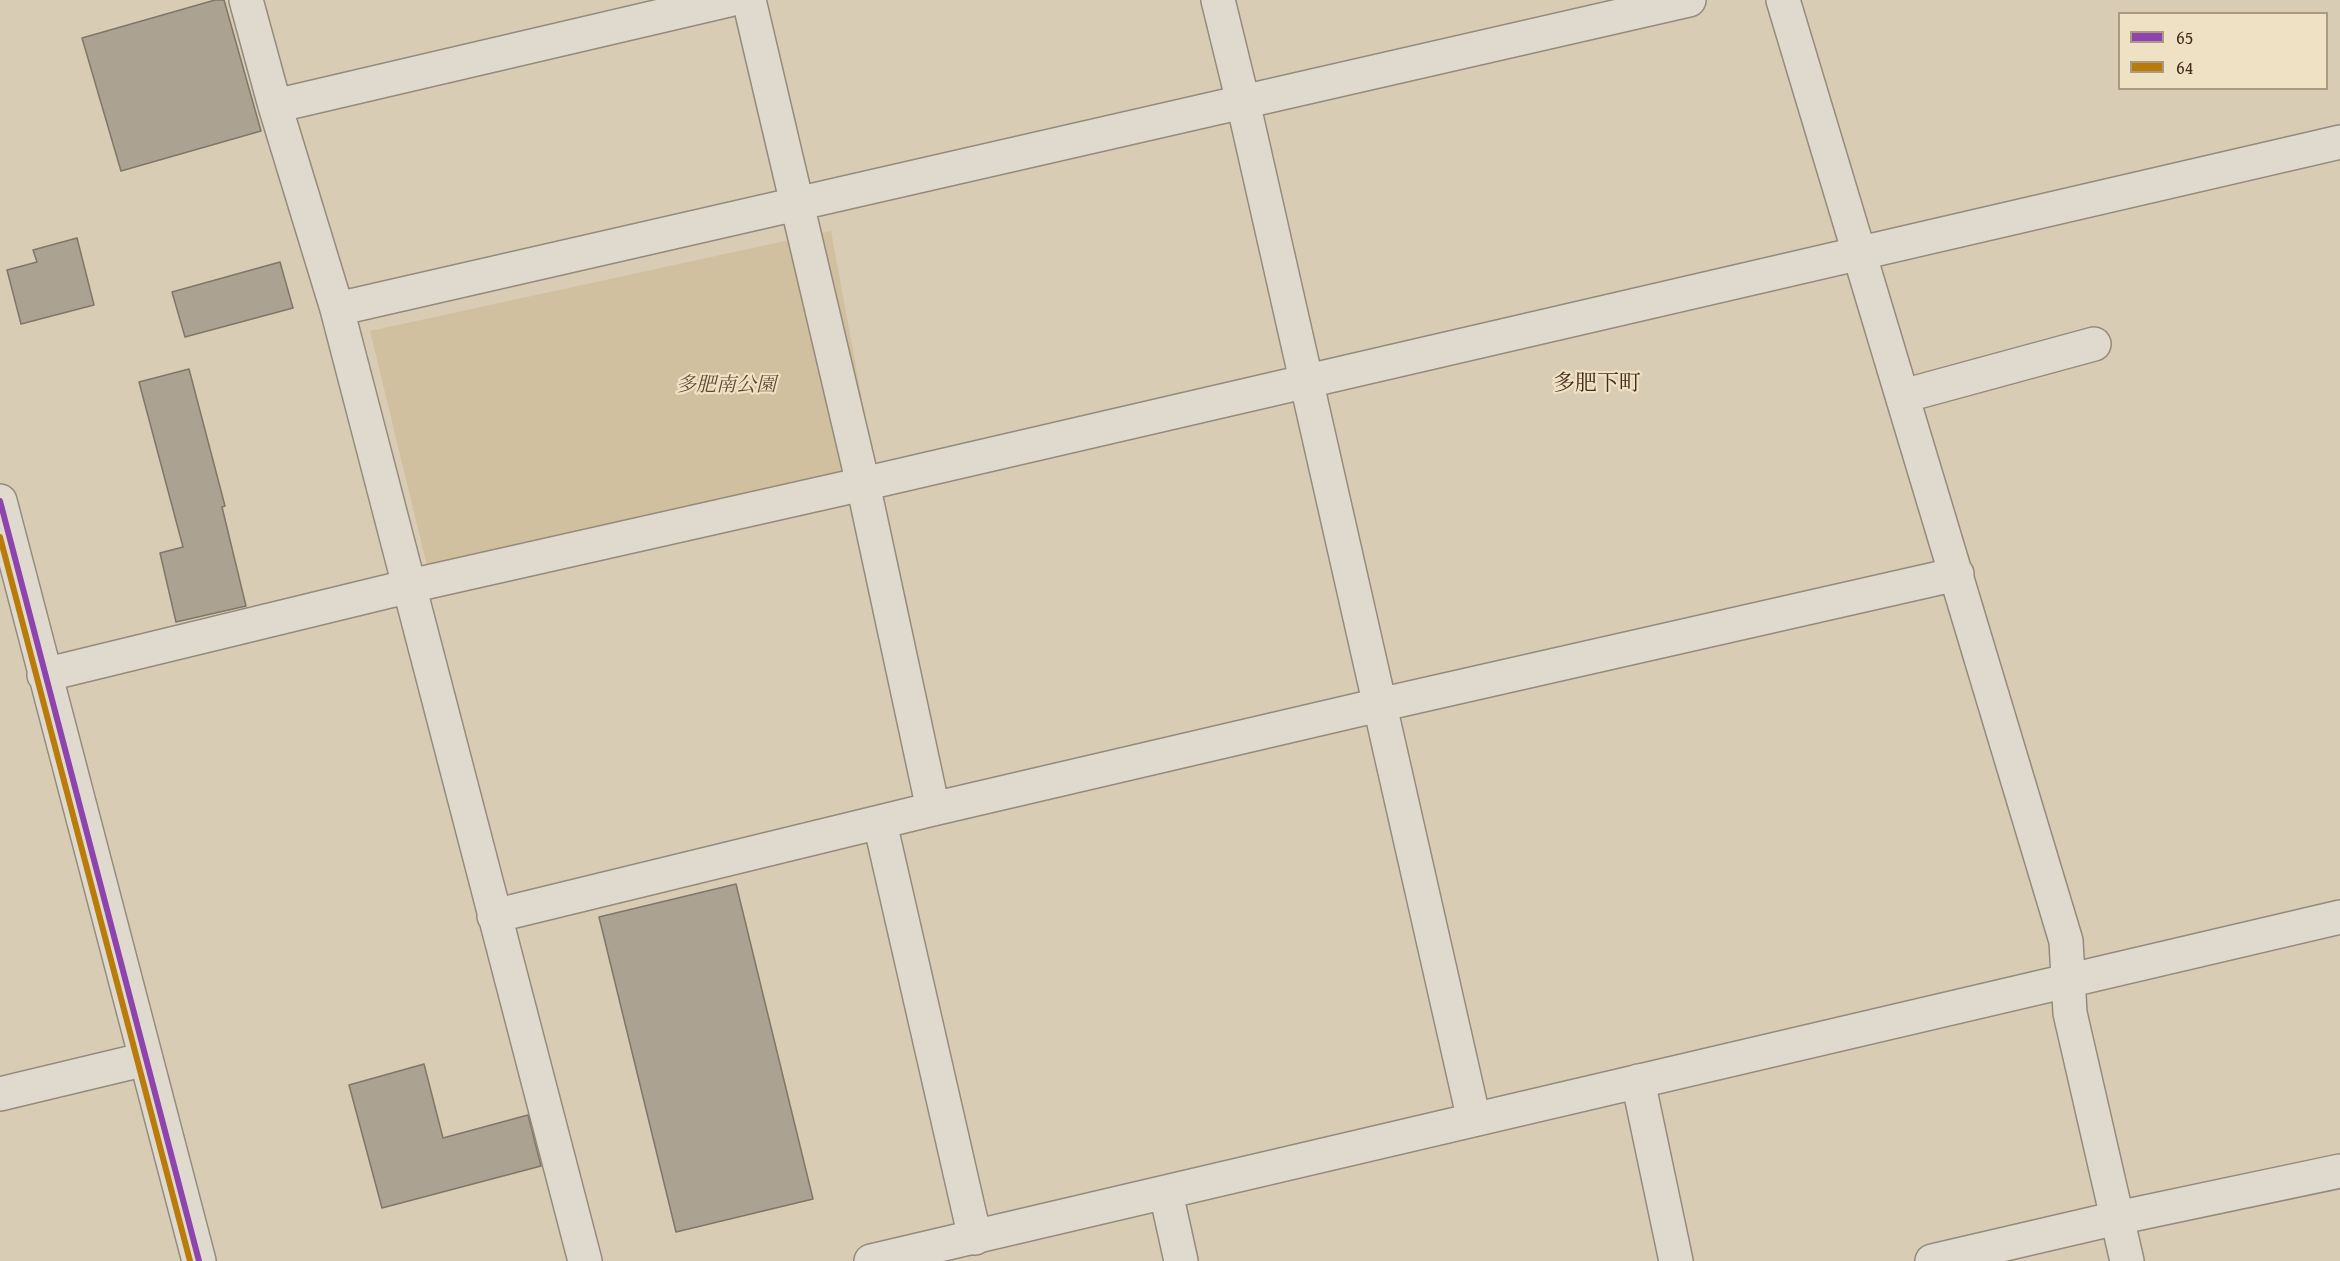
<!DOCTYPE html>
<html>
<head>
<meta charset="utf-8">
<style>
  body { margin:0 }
  #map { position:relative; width:2340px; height:1261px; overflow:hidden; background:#d8ccb4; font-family:"Gentium Book Plus",serif }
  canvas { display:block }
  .legend { position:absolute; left:2118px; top:12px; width:210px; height:78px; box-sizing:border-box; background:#efe2c4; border:2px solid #ab9981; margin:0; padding:8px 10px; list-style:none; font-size:18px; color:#452b1d }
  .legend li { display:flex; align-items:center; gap:12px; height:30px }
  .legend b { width:30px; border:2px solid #ab9981 }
</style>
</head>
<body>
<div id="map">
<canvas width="2340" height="1261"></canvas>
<ul class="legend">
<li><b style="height:8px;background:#8e44ad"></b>65</li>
<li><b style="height:8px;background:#b97b0a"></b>64</li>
</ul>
</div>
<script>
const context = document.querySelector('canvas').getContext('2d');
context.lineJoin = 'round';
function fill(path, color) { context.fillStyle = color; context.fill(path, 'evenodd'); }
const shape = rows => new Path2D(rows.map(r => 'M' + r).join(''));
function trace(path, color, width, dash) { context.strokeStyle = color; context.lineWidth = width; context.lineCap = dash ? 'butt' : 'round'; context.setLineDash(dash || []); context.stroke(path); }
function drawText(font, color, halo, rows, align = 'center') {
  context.font = font + ' "Gentium Book Plus","Noto Serif JP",serif'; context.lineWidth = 4.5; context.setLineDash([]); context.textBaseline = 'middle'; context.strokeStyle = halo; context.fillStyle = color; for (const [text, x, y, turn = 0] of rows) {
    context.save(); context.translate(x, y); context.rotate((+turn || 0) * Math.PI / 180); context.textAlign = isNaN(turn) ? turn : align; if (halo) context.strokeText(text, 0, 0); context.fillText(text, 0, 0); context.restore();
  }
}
const green = shape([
  [831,231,878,487,428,570,370,331]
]);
const building = shape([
  [215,0,224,0,261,131,121,171,82,38,215,0],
  [77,238,94,305,21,324,7,270,37,262,33,250,77,238],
  [280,262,293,308,185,337,172,292,280,262],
  [189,369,225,506,222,507,246,606,176,622,160,553,183,547,139,382,189,369],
  [736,884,813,1199,676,1232,599,917,736,884],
  [424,1064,443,1138,528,1115,541,1166,382,1208,349,1085,424,1064]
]);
const minor = shape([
  [246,0,275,106,337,309,585,1261],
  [749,0,863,484,933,809],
  [1218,0,1243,102,1474,1120],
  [1783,0,2066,941,2070,1013,2127,1261],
  [275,106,729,0],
  [337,309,1689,0],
  [1903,396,2094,344],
  [0,501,199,1261],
  [44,675,410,586,863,484,2340,142],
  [880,823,975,1238],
  [494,916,933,809,1379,705,1957,574],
  [1638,1081,1676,1261],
  [0,1094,146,1059],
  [1166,1193,1181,1261],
  [871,1261,2340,917],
  [1932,1261,2117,1218,2340,1171]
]);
const bus1 = shape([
  [0,501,199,1261]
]);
const bus2 = shape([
  [0,537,190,1261]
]);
const parkNames = [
  ["多肥南公園",726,386]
];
const quarterNames = [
  ["多肥下町",1597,384]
];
fill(green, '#d1c09f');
fill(building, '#aca291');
trace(building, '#807668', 1.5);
trace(minor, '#958b7c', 36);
trace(minor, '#e0dace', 33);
trace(bus1, '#8e44ad', 6);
trace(bus2, '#b97b0a', 6);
drawText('italic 20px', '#604734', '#efe2c4', parkNames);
drawText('22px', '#452b1d', '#efe2c4', quarterNames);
</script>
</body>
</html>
